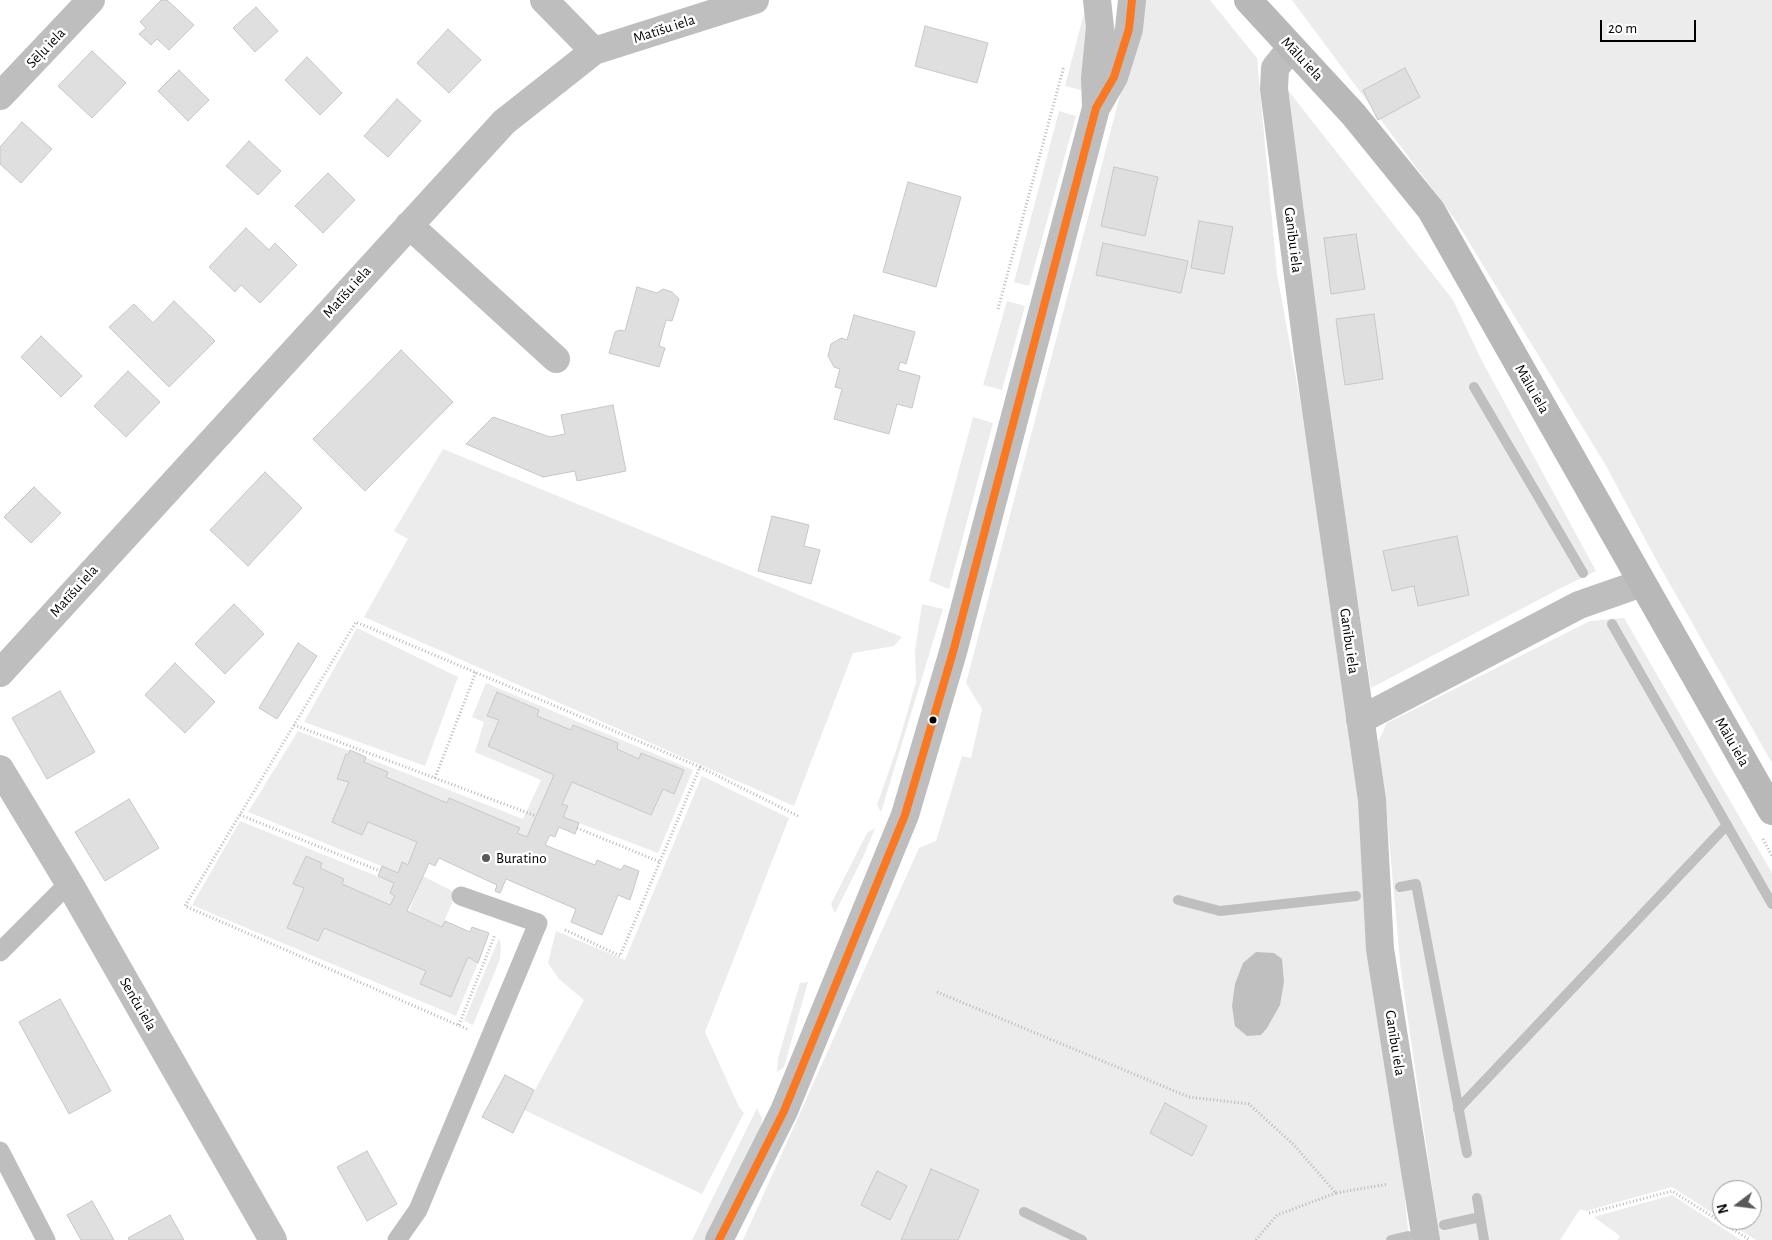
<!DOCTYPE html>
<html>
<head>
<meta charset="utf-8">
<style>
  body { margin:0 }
  #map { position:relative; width:1772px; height:1240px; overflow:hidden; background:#fff; font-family:"Alegreya Sans",sans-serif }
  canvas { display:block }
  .north { position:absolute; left:1712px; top:1180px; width:50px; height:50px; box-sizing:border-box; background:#fff; border:1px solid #999; border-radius:50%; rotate:255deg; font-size:14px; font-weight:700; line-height:20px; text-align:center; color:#000 }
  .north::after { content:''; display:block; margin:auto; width:18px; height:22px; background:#595959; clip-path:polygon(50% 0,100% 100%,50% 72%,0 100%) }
  .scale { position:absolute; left:1600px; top:20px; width:96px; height:22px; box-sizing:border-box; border:2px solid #000; border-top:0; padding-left:6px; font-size:15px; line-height:18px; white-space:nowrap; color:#000; -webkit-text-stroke:4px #fff; paint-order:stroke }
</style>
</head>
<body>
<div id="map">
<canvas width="1772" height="1240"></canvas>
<div class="north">N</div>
<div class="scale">20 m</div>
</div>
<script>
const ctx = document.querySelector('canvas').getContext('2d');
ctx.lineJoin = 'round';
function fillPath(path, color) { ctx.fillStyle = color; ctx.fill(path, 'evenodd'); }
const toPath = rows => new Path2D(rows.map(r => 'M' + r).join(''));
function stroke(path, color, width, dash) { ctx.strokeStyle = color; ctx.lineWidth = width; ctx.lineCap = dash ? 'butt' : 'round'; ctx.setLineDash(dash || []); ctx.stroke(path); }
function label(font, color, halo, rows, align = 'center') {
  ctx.font = font + ' "Alegreya Sans",sans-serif'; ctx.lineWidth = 5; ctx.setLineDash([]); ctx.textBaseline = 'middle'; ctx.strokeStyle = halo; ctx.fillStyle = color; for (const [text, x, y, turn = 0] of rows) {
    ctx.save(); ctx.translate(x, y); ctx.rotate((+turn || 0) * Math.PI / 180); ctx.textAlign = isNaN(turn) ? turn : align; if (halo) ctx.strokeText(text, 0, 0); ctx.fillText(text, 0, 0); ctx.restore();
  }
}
fillPath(toPath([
  [1145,0,1210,0,1257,58,1277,274,1299,394,1333,601,1380,949,1409,1240,743,1240,919,848,936,841,962,756,971,758,982,709,966,683],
  [1292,0,1772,0,1772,763,1659,565,1605,464,1456,221],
  [1087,2,1088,45,1081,90,1065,86],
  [1287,89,1453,300,1481,359,1596,571,1559,589,1371,688,1294,189],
  [1059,111,1076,116,1029,286,1014,282],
  [1007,301,1025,306,1002,390,983,385],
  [973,417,993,423,949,589,929,581],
  [443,449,902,637,894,646,853,653,794,806,364,617,408,539,394,531],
  [922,604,943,609,881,812,877,805,897,748,916,682,915,651],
  [1624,618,1772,873,1772,1240,1756,1240,1724,1220,1752,1220,1752,1190,1722,1190,1722,1219,1672,1187,1586,1211,1580,1209,1560,1240,1440,1240,1401,972,1385,795,1378,742,1387,723,1590,621],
  [357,628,458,677,425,766,304,722],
  [486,683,693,770,658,853,563,817,568,806,562,804,572,782,651,815,663,789,674,794,684,770,642,753,639,759,617,749,618,743,573,725,571,730,537,716,538,710,497,692,487,716,499,720,488,746,554,775,527,837,517,833,520,828,449,798,447,803,386,777,388,772,347,754,337,778,349,782,332,822,362,835,368,822,417,842,408,865,402,863,398,873,248,812,298,731,523,819,541,780,475,752,484,722,472,717],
  [702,776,789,818,705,1032,739,1107,744,1113,702,1194,524,1110,584,1000,559,979,548,963,556,931,625,960],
  [240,821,394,883,390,893,395,896,390,905,342,884,344,879,320,868,321,863,306,856,293,884,304,888,288,929,318,941,324,928,426,971,421,984,468,957,478,963,456,1016,192,905],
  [875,828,865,853,835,913,831,904,867,833],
  [423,876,456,893,442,927,409,911],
  [499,938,501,946,500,959,473,1025,464,1021],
  [808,982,784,1067,777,1072,778,1058,800,983],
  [757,1108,762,1119,760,1131,707,1240,692,1240],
  [1672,1195,1741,1240,1618,1240,1620,1236,1594,1217]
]), '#ececec');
fillPath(toPath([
  [1256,952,1274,953,1282,959,1284,982,1280,1005,1267,1028,1261,1035,1247,1036,1235,1026,1232,1006,1235,984,1243,963]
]), '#bfbfbf');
stroke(toPath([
  [1474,387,1583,573],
  [1612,624,1772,904],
  [1400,887,1416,884,1467,1153],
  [1178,900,1220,911,1356,896],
  [1458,1109,1727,825],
  [1477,1198,1484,1240],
  [1024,1212,1082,1240],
  [1444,1225,1480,1217],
  [1391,1240,1408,1236]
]), '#bfbfbf', 10);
const building = toPath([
  [161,0,167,0,194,25,169,50,157,39,151,45,139,34,146,28,140,22,161,0],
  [256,7,278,31,255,52,233,28,256,7],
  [925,26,988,43,977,83,915,66,925,26],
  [448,29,481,60,449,93,417,63,448,29],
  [92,51,126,83,92,118,58,86,92,51],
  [307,57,342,93,320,115,285,80,307,57],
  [1405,68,1420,97,1378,120,1363,90,1405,68],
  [179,70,209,100,188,121,158,91,179,70],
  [397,99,421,121,388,157,364,136,397,99],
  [22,122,52,149,21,183,0,164,0,147,22,122],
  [249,141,281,171,258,195,226,166,249,141],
  [1114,167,1158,177,1145,236,1101,226,1114,167],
  [328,173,355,200,323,233,295,206,328,173],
  [908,182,961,197,936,287,883,272,908,182],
  [1199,221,1233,227,1224,274,1191,268,1199,221],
  [246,228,269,250,275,243,297,265,260,303,241,285,235,292,209,267,246,228],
  [1356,234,1365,289,1331,294,1324,238,1356,234],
  [1103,243,1188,261,1181,293,1096,275,1103,243],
  [637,287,657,293,663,289,672,292,679,299,672,321,666,320,659,346,665,348,659,367,609,353,615,332,620,330,625,331,637,287],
  [174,301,215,341,169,387,109,327,134,304,153,323,174,301],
  [1374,314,1383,379,1345,385,1336,319,1374,314],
  [854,315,915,332,906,364,900,362,898,370,920,376,912,408,897,404,889,434,834,419,842,389,835,387,840,369,834,367,828,356,831,344,841,338,847,340,854,315],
  [41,336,82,376,61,397,21,357,41,336],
  [401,350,453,402,365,491,313,439,401,350],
  [128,371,160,402,126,437,94,406,128,371],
  [613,405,626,471,577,481,575,471,543,477,466,444,493,417,550,437,565,434,561,415,613,405],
  [265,472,302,508,248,566,210,530,265,472],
  [34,487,61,513,31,543,4,517,34,487],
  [772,516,809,525,804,546,820,550,811,584,758,571,772,516],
  [1457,536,1469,595,1418,606,1414,586,1392,591,1383,551,1457,536],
  [234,604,264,634,225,674,195,644,234,604],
  [298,643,317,656,277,719,259,708,298,643],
  [175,663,215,702,185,733,145,695,175,663],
  [60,691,95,752,47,779,12,718,60,691],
  [497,692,539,710,537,716,571,730,573,725,618,743,617,749,639,759,641,753,684,770,674,794,663,789,651,815,572,782,562,804,568,806,563,817,579,823,575,834,559,827,555,837,550,835,545,845,595,865,597,860,621,870,624,865,639,871,630,900,618,895,602,935,571,922,576,909,506,879,500,893,495,891,497,885,439,858,435,866,429,863,407,911,442,927,445,921,470,932,472,927,489,933,478,963,468,957,451,997,420,984,426,971,324,928,318,941,287,928,304,888,293,884,306,856,322,863,320,868,344,879,342,884,390,905,395,896,390,893,394,883,378,876,382,866,398,873,402,862,408,865,417,842,368,822,362,835,332,822,349,782,337,779,346,754,348,755,350,750,366,757,364,762,388,772,386,777,447,803,449,798,520,828,517,833,527,837,554,775,488,746,499,720,487,716,497,692],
  [129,799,159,848,105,881,75,832,129,799],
  [60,999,111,1091,69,1114,19,1022,60,999],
  [505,1075,534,1090,513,1133,482,1117,505,1075],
  [1165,1103,1207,1126,1192,1156,1150,1133,1165,1103],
  [367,1151,397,1204,367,1221,337,1167,367,1151],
  [931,1169,979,1190,958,1240,901,1240,931,1169],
  [877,1171,907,1186,890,1220,861,1205,877,1171],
  [92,1201,114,1240,81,1240,67,1215,92,1201],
  [170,1215,184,1240,129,1240,128,1238,170,1215]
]);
fillPath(building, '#dfdfdf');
stroke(building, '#c7c7c7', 1);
stroke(toPath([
  [998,309,1064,66],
  [294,725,536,816],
  [700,767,798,816],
  [435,778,476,672],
  [240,815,380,871],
  [577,828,660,862],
  [1763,839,1772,856],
  [937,992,1189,1097,1249,1104,1294,1145,1336,1193,1388,1184],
  [459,1025,495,935],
  [467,1029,185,906,356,622,700,767,620,956,563,929],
  [1589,1213,1672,1191,1750,1240],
  [1256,1240,1277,1215,1336,1193]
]), '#b9b9b9', 3, [1, 2.5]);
stroke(toPath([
  [0,952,69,883],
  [0,1151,46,1240],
  [397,1240,418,1210,538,923,461,896]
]), '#bebebe', 19);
stroke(toPath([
  [544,0,594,51],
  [1291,48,1275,68,1274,89,1308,354,1372,800,1380,949,1426,1240],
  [0,96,91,0],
  [409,225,556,359],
  [0,673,504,122,594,51,755,0],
  [1360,720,1579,605,1642,583],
  [0,769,69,883,273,1240]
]), '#bebebe', 28);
stroke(toPath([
  [1096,108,1114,77,1129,29,1132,0],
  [719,1240,784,1111,905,815,953,652,1096,108,1095,78,1100,27,1097,0]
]), '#bebebe', 28);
stroke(toPath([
  [1248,0,1354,115,1431,210,1772,811]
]), '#b8b8b8', 28);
stroke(toPath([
  [719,1240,784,1111,905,815,953,652,1096,108,1114,77,1129,29,1132,0]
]), '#fb7822', 8);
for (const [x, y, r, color] of [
  [933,720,4.5,"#000"],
  [486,858,5,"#595959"]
]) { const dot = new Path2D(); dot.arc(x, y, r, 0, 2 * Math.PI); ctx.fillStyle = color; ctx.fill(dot); stroke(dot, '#fff', 2); }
label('15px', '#000', '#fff', [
  ["Matīšu iela",664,29,-18],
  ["Sēļu iela",46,48,-46],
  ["Mālu iela",1302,59,47],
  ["Ganību iela",1293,240,83],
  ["Matīšu iela",347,292,-48],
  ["Mālu iela",1532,389,60],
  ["Matīšu iela",74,591,-48],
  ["Ganību iela",1349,641,82],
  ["Mālu iela",1732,742,60],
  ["Senču iela",138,1004,60],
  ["Ganību iela",1395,1043,81]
]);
label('15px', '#000', '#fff', [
  ["Buratino",496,858]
], 'left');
</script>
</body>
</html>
